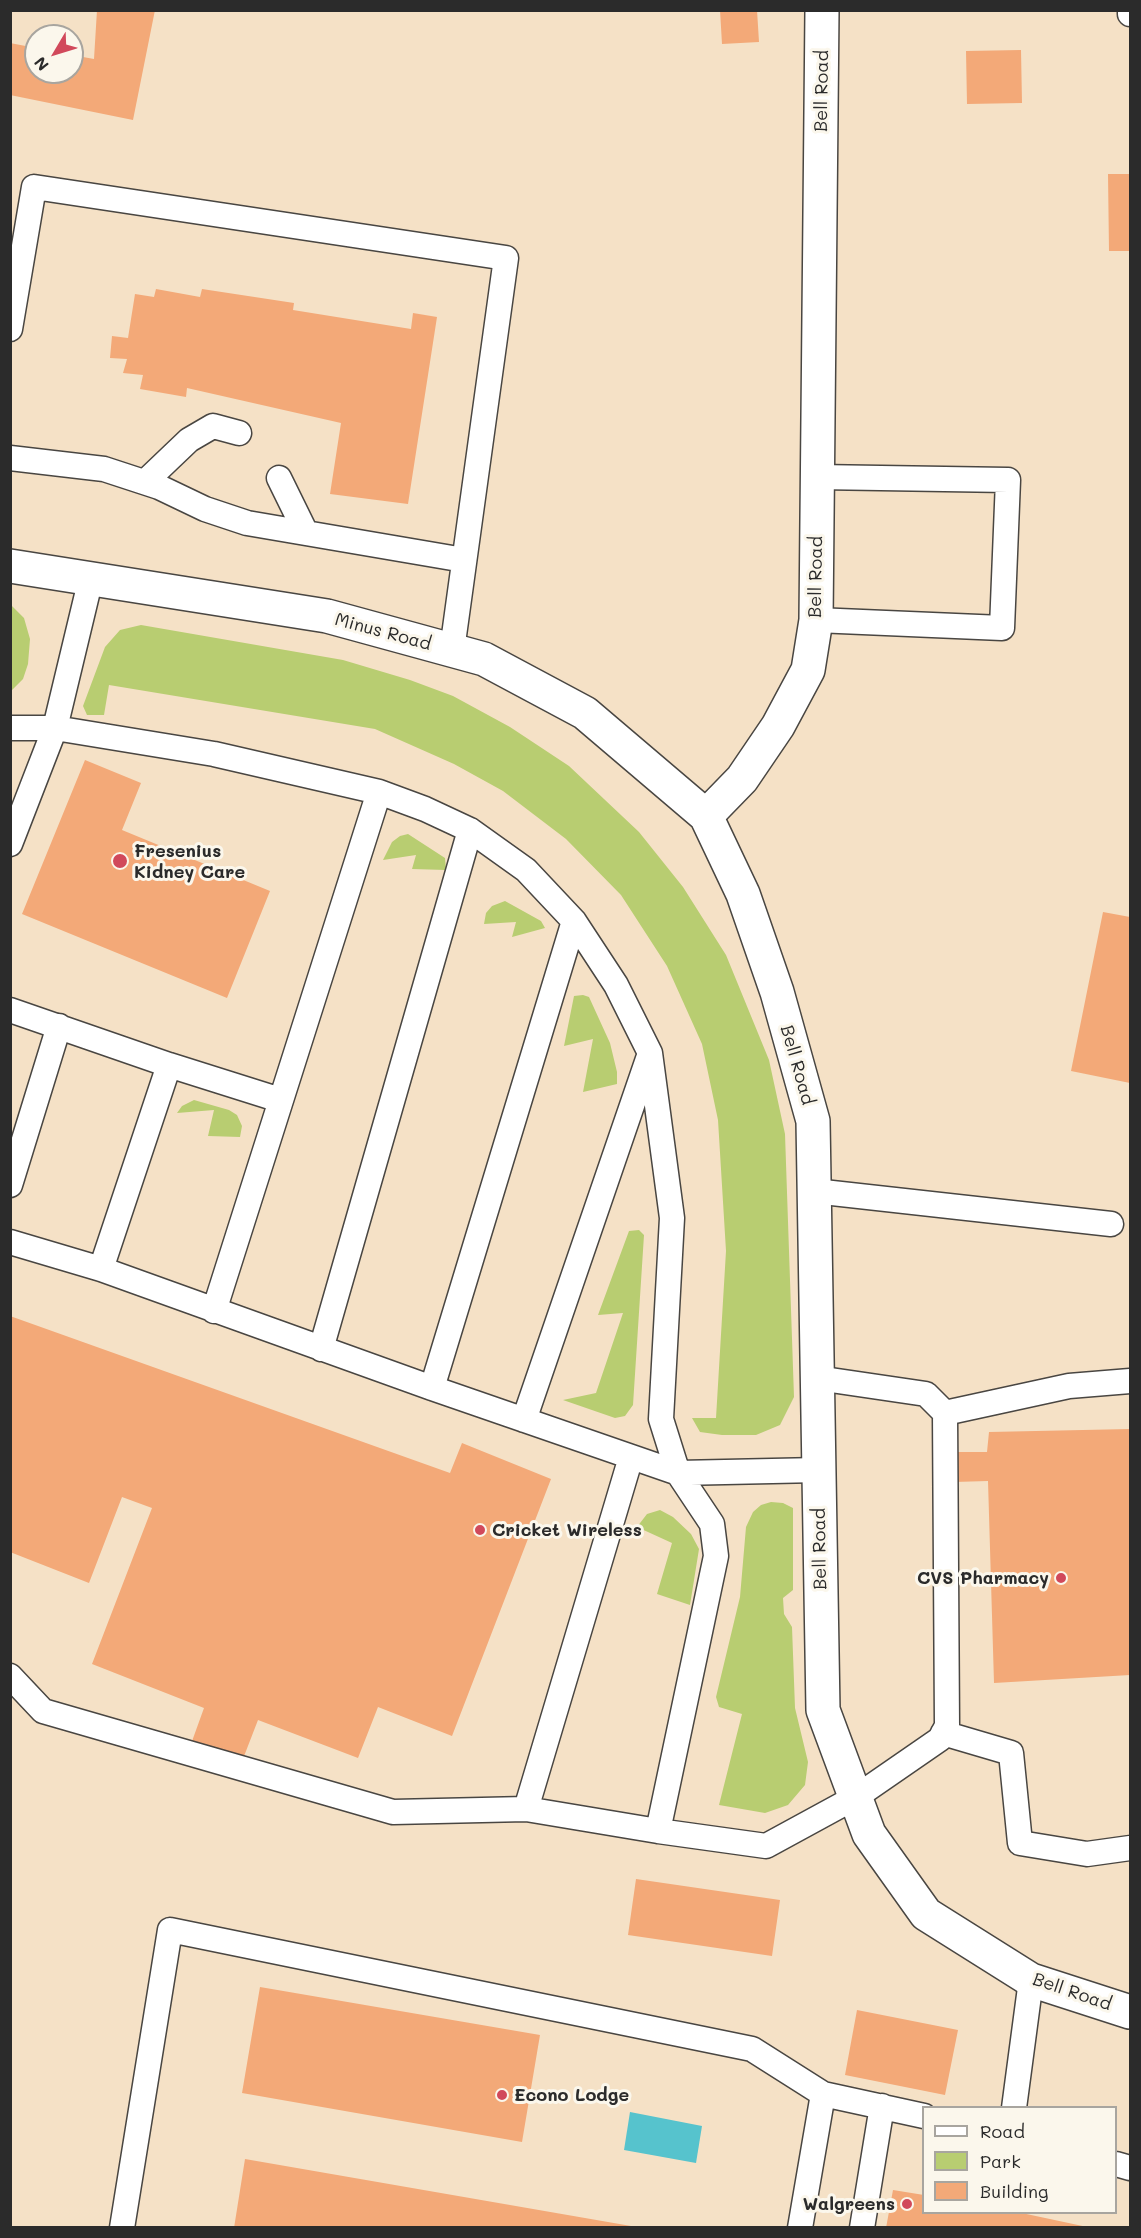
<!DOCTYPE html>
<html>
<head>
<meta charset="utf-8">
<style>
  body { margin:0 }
  #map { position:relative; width:1141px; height:2238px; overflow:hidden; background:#f5e1c6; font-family:Mali,sans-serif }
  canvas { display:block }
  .frame { position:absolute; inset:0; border:12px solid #2b2b2b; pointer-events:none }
  .legend { position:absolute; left:922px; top:2106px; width:195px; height:108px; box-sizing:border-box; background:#fbf7ec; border:2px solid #a8a59f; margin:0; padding:8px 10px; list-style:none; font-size:18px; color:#2b2b2b }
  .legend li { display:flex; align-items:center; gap:12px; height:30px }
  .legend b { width:30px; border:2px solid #a8a59f }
  .north { position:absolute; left:24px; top:24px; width:60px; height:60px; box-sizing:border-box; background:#fbf7ec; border:2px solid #a8a59f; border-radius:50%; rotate:232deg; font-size:16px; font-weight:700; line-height:24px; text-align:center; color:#2b2b2b }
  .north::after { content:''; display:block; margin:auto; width:21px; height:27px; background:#d1495b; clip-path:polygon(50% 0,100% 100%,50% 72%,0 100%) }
</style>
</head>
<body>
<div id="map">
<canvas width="1141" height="2238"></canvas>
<div class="frame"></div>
<ul class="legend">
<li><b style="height:8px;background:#fff"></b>Road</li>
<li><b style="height:16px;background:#b8cd71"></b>Park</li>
<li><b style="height:16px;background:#f3a978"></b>Building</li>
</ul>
<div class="north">N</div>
</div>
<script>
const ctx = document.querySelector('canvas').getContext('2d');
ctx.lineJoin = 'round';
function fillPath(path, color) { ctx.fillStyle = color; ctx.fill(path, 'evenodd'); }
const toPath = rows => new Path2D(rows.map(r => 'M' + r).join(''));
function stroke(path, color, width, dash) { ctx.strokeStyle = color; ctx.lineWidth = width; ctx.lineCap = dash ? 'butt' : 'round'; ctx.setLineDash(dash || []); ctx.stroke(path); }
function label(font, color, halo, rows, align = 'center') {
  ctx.font = font + ' Mali,sans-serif'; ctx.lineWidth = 6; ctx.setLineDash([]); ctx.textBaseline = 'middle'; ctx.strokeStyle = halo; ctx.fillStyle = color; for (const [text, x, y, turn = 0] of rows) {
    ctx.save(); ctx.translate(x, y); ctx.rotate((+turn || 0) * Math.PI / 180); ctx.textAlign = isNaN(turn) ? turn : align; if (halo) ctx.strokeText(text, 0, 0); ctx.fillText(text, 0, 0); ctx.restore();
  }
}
fillPath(toPath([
  [11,605,24,618,30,639,28,664,23,679,11,691],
  [141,625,343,660,410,680,453,696,510,727,569,766,639,832,683,887,726,955,769,1060,785,1134,794,1397,780,1425,756,1435,722,1435,700,1432,692,1418,716,1418,726,1251,718,1120,702,1044,667,966,621,895,566,839,503,791,454,764,375,729,109,685,104,715,87,715,83,706,105,647,120,630],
  [408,834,445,858,446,870,412,869,416,855,383,860,392,842,400,836],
  [505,901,541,921,545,928,512,937,516,922,484,924,486,913,492,906],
  [583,995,589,997,610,1043,617,1072,617,1084,583,1092,593,1039,564,1046,574,996],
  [194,1100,229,1110,237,1115,242,1126,240,1137,208,1136,214,1110,177,1113,182,1106],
  [639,1230,644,1235,633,1405,625,1416,615,1418,563,1400,596,1393,623,1313,598,1315,629,1231],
  [771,1502,783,1503,793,1508,793,1590,783,1598,784,1614,792,1627,795,1708,808,1762,805,1785,788,1805,765,1813,719,1805,742,1714,719,1707,716,1697,740,1597,746,1527,753,1512,761,1505],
  [660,1510,673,1517,691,1534,699,1549,690,1605,657,1594,672,1543,637,1527,647,1514]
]), '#b8cd71');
fillPath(toPath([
  [630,2112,702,2126,696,2163,624,2150]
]), '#56c3cd');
fillPath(toPath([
  [97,10,155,10,133,120,10,95,10,43,36,48,36,72,72,72,72,55,94,59],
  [720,10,757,10,759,42,722,44],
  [1021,50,1022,103,967,104,966,51],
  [1108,174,1130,174,1130,251,1109,251],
  [156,289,200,297,202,289,294,303,293,310,411,329,413,313,437,317,408,504,330,494,341,423,187,388,186,397,140,389,143,375,123,373,127,359,110,358,112,336,128,338,135,294,154,297],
  [85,760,141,783,122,830,270,891,227,998,22,914],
  [1103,912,1130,917,1130,1083,1071,1071],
  [10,1316,450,1473,462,1443,551,1479,452,1736,378,1707,358,1758,258,1720,241,1764,191,1744,204,1708,92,1664,152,1508,122,1497,89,1583,10,1552],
  [1130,1429,1130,1675,994,1683,988,1481,954,1482,955,1452,987,1452,989,1432],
  [636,1879,780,1900,772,1956,628,1935],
  [260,1987,540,2035,522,2142,242,2093],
  [857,2010,958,2030,945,2095,845,2075],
  [245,2159,631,2226,631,2228,234,2228],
  [893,2190,924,2195,924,2212,1017,2212,1092,2228,886,2228]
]), '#f3a978');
const service = toPath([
  [1130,10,1130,14],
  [10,329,34,187,506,258,452,650],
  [10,458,104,469,159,487,205,509,247,523,464,560],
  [279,478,306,533],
  [145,482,189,440,213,426,239,433],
  [816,620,1002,628,1008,480,817,477],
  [10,728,55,728,214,754,379,792,425,809,470,830,526,870,574,921,616,985,650,1053,672,1218,661,1419,678,1473,819,1470],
  [10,844,55,728,91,578],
  [10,1010,169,1065,280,1100],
  [10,1185,59,1026],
  [814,1191,1111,1224],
  [10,1242,101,1269,432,1388,678,1473,712,1524,716,1556,658,1831],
  [101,1269,169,1065],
  [214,1311,379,792],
  [321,1349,470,830],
  [432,1388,574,921],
  [945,1413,1069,1386,1130,1381],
  [524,1420,648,1059],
  [10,1676,43,1711,393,1812,526,1809,658,1831,766,1846,856,1797,940,1739,947,1726,945,1413,926,1394,817,1378],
  [943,1733,1011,1753,1020,1843,1087,1854,1130,1848],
  [526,1809,631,1457],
  [1014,2108,1031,1980],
  [1116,2164,1130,2168],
  [122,2228,170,1930,752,2049,823,2094,924,2116],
  [800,2228,823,2094],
  [862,2228,882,2106]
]);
const minor = toPath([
  [706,816,742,779,778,726,808,670,816,620,822,10]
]);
const tertiary = toPath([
  [10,566,327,616,484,659,585,713,706,816,743,894,777,992,813,1121,823,1710,869,1834,926,1914,1031,1980,1130,2012]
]);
stroke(service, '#494642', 27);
stroke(minor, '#494642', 36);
stroke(tertiary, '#494642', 36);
stroke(service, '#fff', 24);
stroke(minor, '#fff', 33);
stroke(tertiary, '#fff', 33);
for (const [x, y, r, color] of [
  [120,861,8,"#d1495b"],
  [480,1530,6,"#d1495b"],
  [1061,1578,6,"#d1495b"],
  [502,2095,6,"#d1495b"],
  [907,2204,6,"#d1495b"]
]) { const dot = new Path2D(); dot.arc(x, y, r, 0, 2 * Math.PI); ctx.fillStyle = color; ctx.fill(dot); stroke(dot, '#fbf7ec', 2); }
label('18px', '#2b2b2b', '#fbf7ec', [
  ["Bell Road",822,91,-89],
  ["Bell Road",816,577,-89],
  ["Minus Road",383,632,15],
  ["Bell Road",797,1065,74],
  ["Bell Road",820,1549,-91],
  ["Bell Road",1072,1992,19]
]);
label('bold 18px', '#2b2b2b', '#fbf7ec', [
  ["Fresenius",134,851],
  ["Kidney Care",134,872],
  ["Cricket Wireless",492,1530],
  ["CVS Pharmacy",1049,1578,"right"],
  ["Econo Lodge",514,2095],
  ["Walgreens",895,2204,"right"]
], 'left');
</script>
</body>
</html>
